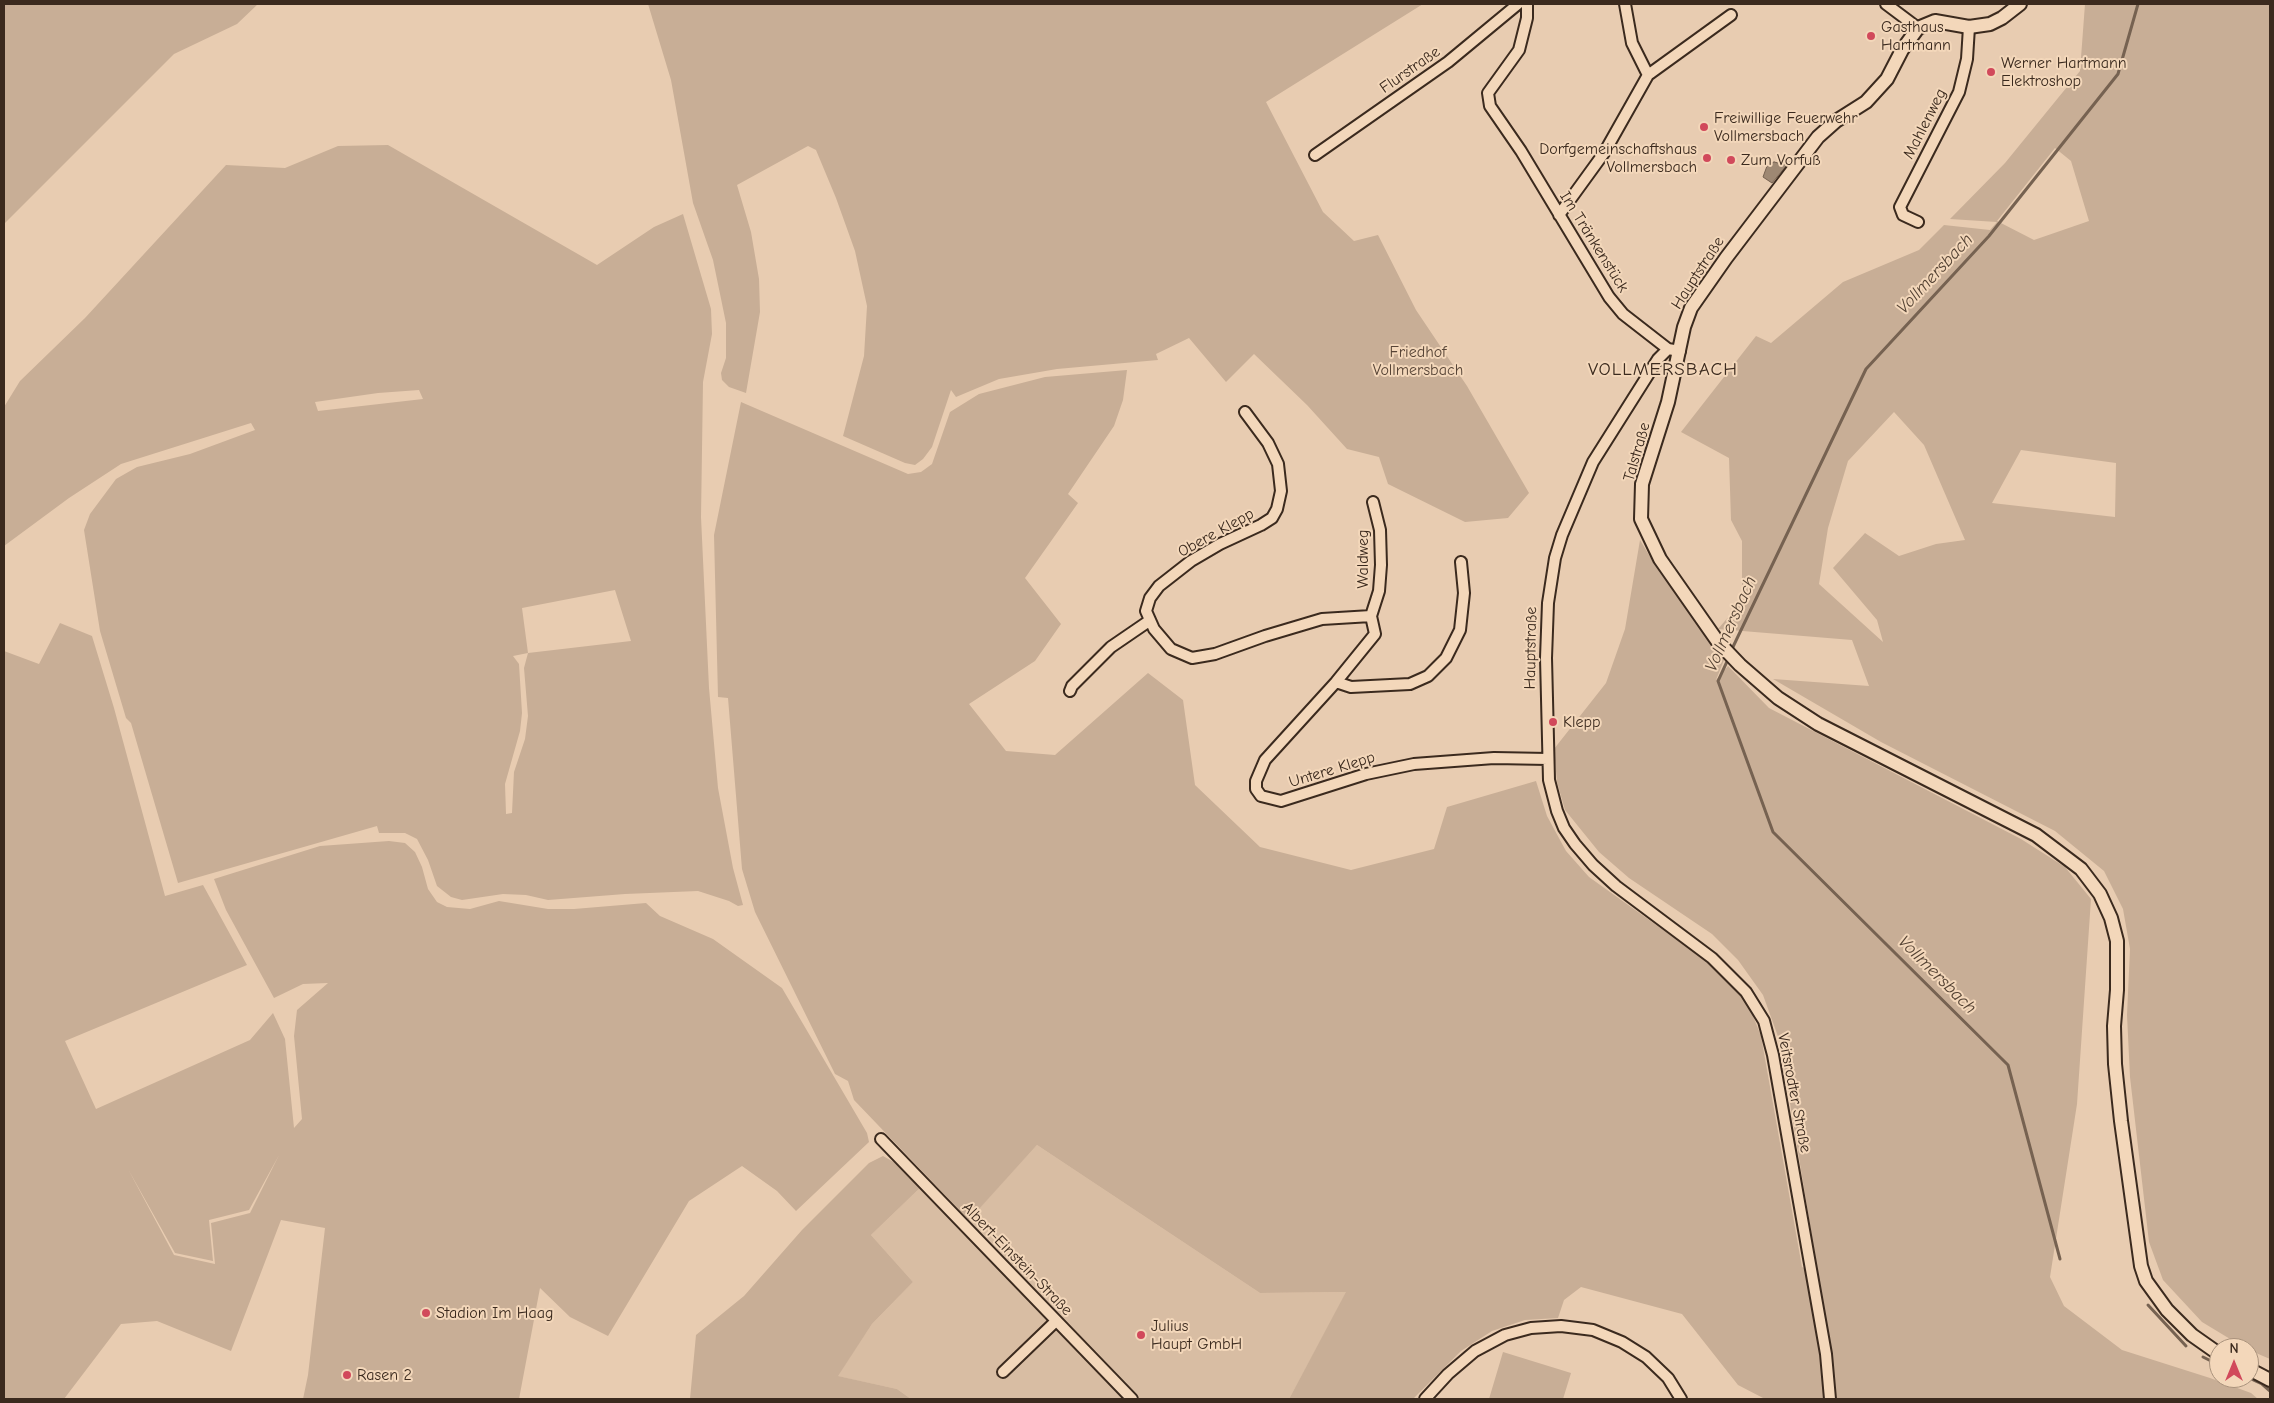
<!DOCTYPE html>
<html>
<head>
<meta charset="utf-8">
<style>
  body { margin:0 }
  #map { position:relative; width:2274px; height:1403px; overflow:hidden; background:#e8ccb1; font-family:"Comic Neue",sans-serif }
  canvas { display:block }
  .frame { position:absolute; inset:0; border:5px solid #3b2a1e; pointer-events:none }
  .north { position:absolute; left:2209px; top:1338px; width:50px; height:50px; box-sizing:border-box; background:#f3d7ba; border:1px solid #a9927c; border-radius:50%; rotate:0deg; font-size:14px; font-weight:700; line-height:20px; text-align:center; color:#3b2a1e }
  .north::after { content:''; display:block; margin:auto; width:18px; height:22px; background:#d1495b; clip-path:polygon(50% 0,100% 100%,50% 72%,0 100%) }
</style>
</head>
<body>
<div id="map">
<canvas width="2274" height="1403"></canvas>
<div class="frame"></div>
<div class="north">N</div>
</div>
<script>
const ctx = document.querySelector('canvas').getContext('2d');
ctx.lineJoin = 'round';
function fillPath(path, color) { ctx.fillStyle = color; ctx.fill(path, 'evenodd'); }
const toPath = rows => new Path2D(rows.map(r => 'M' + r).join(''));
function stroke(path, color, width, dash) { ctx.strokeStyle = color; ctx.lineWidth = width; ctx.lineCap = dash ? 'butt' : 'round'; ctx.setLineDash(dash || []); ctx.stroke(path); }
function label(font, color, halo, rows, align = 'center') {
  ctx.font = font + ' "Comic Neue",sans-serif'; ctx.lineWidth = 4; ctx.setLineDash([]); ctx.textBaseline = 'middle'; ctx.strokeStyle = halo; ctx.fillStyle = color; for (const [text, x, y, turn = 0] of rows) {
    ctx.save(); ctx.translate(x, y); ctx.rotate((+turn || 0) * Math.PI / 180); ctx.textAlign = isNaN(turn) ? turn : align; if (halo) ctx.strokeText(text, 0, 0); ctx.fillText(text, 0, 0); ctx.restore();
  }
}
fillPath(toPath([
  [1037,1145,1260,1293,1347,1292,1289,1399,911,1399,897,1389,837,1376,872,1324,913,1282,871,1235,922,1186,969,1219]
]), '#d8bda3');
fillPath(toPath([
  [4,4,258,4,237,24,174,54,4,224],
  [648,4,1423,4,1266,102,1323,212,1354,241,1378,235,1416,310,1467,386,1529,493,1508,518,1465,522,1388,484,1379,457,1347,449,1307,405,1254,354,1226,382,1189,338,1156,354,1158,360,1057,369,999,379,956,397,951,390,932,447,923,459,915,465,905,463,843,436,864,356,867,306,855,251,836,198,816,150,808,146,737,185,751,232,759,279,760,312,746,393,729,387,722,380,721,373,726,358,726,323,713,260,693,203,671,80],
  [2085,4,2270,4,2270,1359,2249,1350,2249,1348,2245,1348,2202,1322,2163,1280,2149,1242,2130,1077,2127,1015,2130,949,2123,909,2104,871,2055,831,1881,742,1773,679,1869,686,1852,640,1718,629,1742,601,1742,541,1731,520,1729,458,1681,432,1756,336,1771,343,1843,282,1919,250,1944,225,1990,230,1997,222,1950,219,2005,163,2080,71],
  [2055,148,2071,161,2089,221,2034,240,1997,221],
  [1894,412,1924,445,1965,540,1936,544,1899,556,1865,533,1833,568,1877,620,1883,642,1819,584,1828,528,1848,461],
  [2021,450,2116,463,2115,517,1992,503],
  [388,145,597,265,654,227,683,214,711,309,712,334,703,382,701,517,709,688,718,788,733,868,743,905,738,906,729,901,698,891,625,894,548,900,526,895,503,894,462,900,451,897,437,886,428,860,417,839,405,833,379,833,377,826,178,883,131,723,126,718,100,631,84,530,90,514,116,479,137,467,190,454,255,430,251,423,121,464,69,498,4,546,4,407,20,381,85,318,226,165,285,168,338,146],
  [419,390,423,399,318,411,315,402,378,393],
  [615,590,631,641,528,653,522,608],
  [528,653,524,668,528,716,525,739,514,772,512,813,506,814,505,784,520,731,522,713,519,664,513,656],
  [1127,370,1123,400,1114,426,1068,494,1078,503,1025,578,1061,624,1035,661,969,704,1006,751,1055,755,1148,673,1183,700,1195,785,1260,847,1351,870,1434,849,1447,807,1536,781,1547,816,1566,851,1589,877,1708,962,1741,996,1751,1011,1761,1036,1802,1267,1818,1274,1780,1042,1763,995,1738,960,1712,934,1629,878,1599,852,1565,810,1557,782,1554,749,1606,683,1625,629,1640,540,1658,570,1724,660,1716,680,1728,666,1769,708,2021,839,2065,867,2091,899,2077,1104,2050,1277,2064,1306,2122,1350,2210,1378,2251,1393,2258,1399,1765,1399,1738,1385,1682,1314,1581,1287,1564,1300,1558,1318,1525,1320,1492,1331,1461,1351,1413,1399,1289,1399,1346,1292,1260,1293,1037,1145,969,1220,854,1100,848,1081,835,1074,755,912,742,869,728,698,718,697,714,535,741,402,908,474,921,472,932,464,950,412,979,394,1045,377],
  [60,623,92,636,114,708,165,896,203,885,247,965,65,1041,96,1109,250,1040,273,1013,285,1039,294,1128,302,1119,294,1036,297,1010,328,983,303,984,274,998,226,910,214,879,320,846,389,841,405,843,415,852,422,867,428,889,437,902,447,907,470,909,499,901,548,909,574,909,646,903,660,916,713,939,782,988,867,1133,869,1142,796,1211,777,1191,742,1166,689,1201,608,1336,570,1317,540,1288,519,1399,303,1399,308,1375,325,1228,281,1220,231,1351,157,1321,121,1324,64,1399,4,1399,4,651,39,664],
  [279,1155,250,1213,211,1223,215,1264,174,1255,128,1169,175,1253,213,1261,209,1220,249,1210],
  [883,1156,899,1165,922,1186,871,1235,913,1282,872,1324,838,1376,897,1389,911,1399,690,1399,696,1335,744,1296,802,1230,869,1163],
  [1503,1352,1571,1373,1563,1399,1489,1399]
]), '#c8ae96');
const water = toPath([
  [1774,162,1787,165,1772,183,1763,177,1767,166,1774,162]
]);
fillPath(water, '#9e8873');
stroke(water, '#766251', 1);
stroke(toPath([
  [1731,651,1866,369,1989,236,2118,74,2138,4],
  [1729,657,1718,681,1773,832,2008,1065,2060,1259],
  [2148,1305,2186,1346],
  [2203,1357,2219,1365],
  [2249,1378,2262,1384,2270,1391]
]), '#766251', 3);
const minor = toPath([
  [1527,4,1527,18,1519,50,1488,93,1490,106,1521,151,1609,297,1623,314,1668,349],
  [1625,4,1632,43,1648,75],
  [1886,4,1918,28],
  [1315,155,1448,62,1518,4],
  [1559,215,1604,153,1648,75,1731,15],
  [1918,222,1903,215,1900,207,1959,92,1967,59,1969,27],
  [1680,351,1668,349,1658,359,1593,462,1562,535,1555,558,1548,603,1546,658,1549,780,1557,811,1564,828,1575,844,1593,865,1616,886,1712,958,1746,992,1764,1021,1773,1055,1826,1354,1830,1399],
  [1245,412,1268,443,1278,464,1281,491,1277,509,1272,518,1261,525,1220,544,1191,561,1159,586,1150,598,1146,611,1154,629,1171,649,1192,658,1215,654,1265,636,1322,619,1371,616],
  [1373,502,1380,530,1381,565,1379,591,1371,616,1375,634,1336,682,1265,760,1256,781,1256,789,1261,796,1281,801,1366,774,1414,764,1494,758,1548,759],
  [1336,682,1351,687,1410,684,1428,676,1446,658,1460,630,1464,593,1461,562],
  [1070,691,1072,686,1111,647,1149,621],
  [881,1139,1132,1399],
  [1003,1372,1056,1321],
  [1425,1399,1448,1374,1475,1351,1505,1335,1531,1328,1561,1326,1593,1330,1622,1342,1646,1357,1668,1378,1681,1399]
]);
const major = toPath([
  [2020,4,2002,18,1990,24,1969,27,1935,21,1918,28,1902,50,1887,79,1866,102,1836,121,1818,137,1726,258,1691,308,1684,327,1668,402,1642,484,1641,519,1660,559,1718,642,1740,665,1778,698,1818,724,2036,835,2081,869,2100,894,2111,918,2117,941,2117,990,2114,1026,2115,1064,2121,1121,2141,1266,2146,1281,2167,1310,2192,1335,2219,1354],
  [2249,1369,2270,1380]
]);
stroke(minor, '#3b2a1e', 14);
stroke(major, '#3b2a1e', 16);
stroke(minor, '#f3d7ba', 10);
stroke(major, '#f3d7ba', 12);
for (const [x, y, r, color] of [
  [1871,36,5,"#d1495b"],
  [1991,72,5,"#d1495b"],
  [1704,127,5,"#d1495b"],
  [1707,158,5,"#d1495b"],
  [1731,160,5,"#d1495b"],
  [1553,722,5,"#d1495b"],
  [426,1313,5,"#d1495b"],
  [1141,1335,5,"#d1495b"],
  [347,1375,5,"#d1495b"]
]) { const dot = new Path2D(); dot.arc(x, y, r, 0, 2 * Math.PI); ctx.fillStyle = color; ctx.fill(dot); stroke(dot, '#f3d7ba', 2); }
label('16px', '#3b2a1e', '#f3d7ba', [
  ["Gasthaus",1881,27],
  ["Hartmann",1881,45],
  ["Werner Hartmann",2001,63],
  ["Elektroshop",2001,81],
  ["Freiwillige Feuerwehr",1714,118],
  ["Vollmersbach",1714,136],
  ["Dorfgemeinschaftshaus",1697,149,"right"],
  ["Vollmersbach",1697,167,"right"],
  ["Zum Vorfuß",1741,160],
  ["Klepp",1563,722],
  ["Stadion Im Haag",436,1313],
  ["Julius",1151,1326],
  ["Haupt GmbH",1151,1344],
  ["Rasen 2",357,1375]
], 'left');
label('16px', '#3b2a1e', '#f3d7ba', [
  ["Flurstraße",1410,70,-35],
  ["Mahlenweg",1925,124,-63],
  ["Im Tränkenstück",1594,242,58],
  ["Hauptstraße",1698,273,-57],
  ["Talstraße",1637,452,-74],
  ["Obere Klepp",1216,533,-29],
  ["Waldweg",1363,559,-90],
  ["Hauptstraße",1531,648,-89],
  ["Untere Klepp",1332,770,-17],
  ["Veitsrodter Straße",1794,1093,79],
  ["Albert-Einstein-Straße",1017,1259,46]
]);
label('16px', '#574436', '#f3d7ba', [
  ["Friedhof",1418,352],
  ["Vollmersbach",1418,370]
]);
label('italic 18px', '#544233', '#f3d7ba', [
  ["Vollmersbach",1935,274,-47],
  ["Vollmersbach",1731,624,-66],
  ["Vollmersbach",1937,975,45]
]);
ctx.letterSpacing = '1px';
label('19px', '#3b2a1e', '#f3d7ba', [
  ["VOLLMERSBACH",1663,370]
]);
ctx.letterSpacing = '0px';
</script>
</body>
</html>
